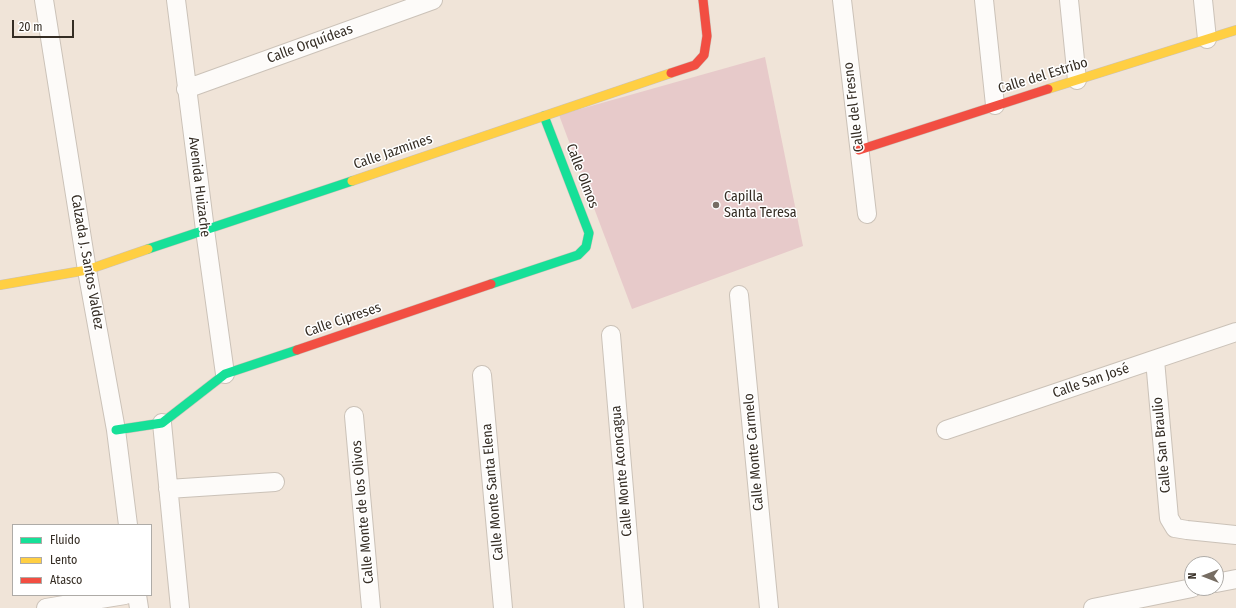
<!DOCTYPE html>
<html>
<head>
<meta charset="utf-8">
<style>
  body { margin:0 }
  #map { position:relative; width:1236px; height:608px; overflow:hidden; background:#f0e4d8; font-family:"Fira Sans Condensed",sans-serif }
  canvas { display:block }
  .legend { position:absolute; left:12px; top:524px; width:140px; height:72px; box-sizing:border-box; background:#fff; border:1px solid #aeaba7; margin:0; padding:5px 7px; list-style:none; font-size:12px; color:#352d24 }
  .legend li { display:flex; align-items:center; gap:8px; height:20px }
  .legend b { width:20px; border:1px solid #aeaba7 }
  .north { position:absolute; left:1184px; top:556px; width:40px; height:40px; box-sizing:border-box; background:#fff; border:1px solid #aeaba7; border-radius:50%; rotate:270deg; font-size:11px; font-weight:700; line-height:16px; text-align:center; color:#352d24 }
  .north::after { content:''; display:block; margin:auto; width:14px; height:18px; background:#766d63; clip-path:polygon(50% 0,100% 100%,50% 72%,0 100%) }
  .scale { position:absolute; left:12px; top:20px; width:62px; height:18px; box-sizing:border-box; border:2px solid #352d24; border-top:0; padding-left:5px; font-size:12px; line-height:14px; white-space:nowrap; color:#352d24; -webkit-text-stroke:3px #fff; paint-order:stroke }
</style>
</head>
<body>
<div id="map">
<canvas width="1236" height="608"></canvas>
<ul class="legend">
<li><b style="height:5px;background:#16e098"></b>Fluido</li>
<li><b style="height:5px;background:#ffcf43"></b>Lento</li>
<li><b style="height:5px;background:#f24e42"></b>Atasco</li>
</ul>
<div class="north">N</div>
<div class="scale">20 m</div>
</div>
<script>
const ctx = document.querySelector('canvas').getContext('2d');
ctx.lineJoin = 'round';
function fillPath(path, color) { ctx.fillStyle = color; ctx.fill(path, 'evenodd'); }
const toPath = rows => new Path2D(rows.map(r => 'M' + r).join(''));
function stroke(path, color, width, dash) { ctx.strokeStyle = color; ctx.lineWidth = width; ctx.lineCap = dash ? 'butt' : 'round'; ctx.setLineDash(dash || []); ctx.stroke(path); }
function label(font, color, halo, rows, align = 'center') {
  ctx.font = font + ' "Fira Sans Condensed",sans-serif'; ctx.lineWidth = 3; ctx.setLineDash([]); ctx.textBaseline = 'middle'; ctx.strokeStyle = halo; ctx.fillStyle = color; for (const [text, x, y, turn = 0] of rows) {
    ctx.save(); ctx.translate(x, y); ctx.rotate((+turn || 0) * Math.PI / 180); ctx.textAlign = isNaN(turn) ? turn : align; if (halo) ctx.strokeText(text, 0, 0); ctx.fillText(text, 0, 0); ctx.restore();
  }
}
fillPath(toPath([
  [765,57,803,246,632,309,559,115]
]), '#e7caca');
const street = toPath([
  [44,0,87,270,116,430,128,525],
  [176,0,205,230,225,374],
  [842,0,867,214],
  [984,0,995,105],
  [1069,0,1077,80],
  [1203,0,1207,39],
  [186,89,433,0],
  [739,295,769,608],
  [611,335,634,608],
  [1155,360,1169,518,1175,528,1187,530,1236,535],
  [482,375,503,608],
  [354,416,371,608],
  [162,423,180,608],
  [946,430,1236,332],
  [168,489,275,482],
  [1216,583,1236,579],
  [137,595,139,608],
  [46,608,125,595],
  [1093,608,1192,588]
]);
const fast = toPath([
  [148,249,352,181],
  [491,284,578,255,586,247,589,233,544,116],
  [116,430,162,423,225,374,297,350]
]);
const slow = toPath([
  [1048,89,1236,30],
  [352,181,671,73],
  [0,285,87,270,148,249]
]);
const jam = toPath([
  [671,73,695,65,704,55,707,36,703,0],
  [859,150,1048,89],
  [297,350,491,284]
]);
stroke(street, '#cbc2b8', 20);
stroke(fast, '#cbc2b8', 10);
stroke(slow, '#cbc2b8', 10);
stroke(jam, '#cbc2b8', 10);
stroke(street, '#fdfbf9', 18);
stroke(fast, '#16e098', 9);
stroke(slow, '#ffcf43', 9);
stroke(jam, '#f24e42', 9);
for (const [x, y, r, color] of [
  [716,205,4,"#766d63"]
]) { const dot = new Path2D(); dot.arc(x, y, r, 0, 2 * Math.PI); ctx.fillStyle = color; ctx.fill(dot); stroke(dot, '#fff', 1.5); }
label('14px', '#352d24', '#fff', [
  ["Calle Orquídeas",310,44,-20],
  ["Calle del Estribo",1043,76,-17],
  ["Calle del Fresno",854,107,-97],
  ["Calle Jazmines",393,152,-19],
  ["Calle Olmos",582,176,69],
  ["Avenida Huizache",199,187,83],
  ["Calzada J. Santos Valdez",87,262,80],
  ["Calle Cipreses",343,320,-19],
  ["Calle San José",1091,381,-19],
  ["Calle San Braulio",1162,445,-95],
  ["Calle Monte Carmelo",754,452,-95],
  ["Calle Monte Aconcagua",622,471,-95],
  ["Calle Monte Santa Elena",493,492,-95],
  ["Calle Monte de los Olivos",363,512,-95]
]);
label('14px', '#352d24', '#fff', [
  ["Capilla",724,197],
  ["Santa Teresa",724,213]
], 'left');
</script>
</body>
</html>
